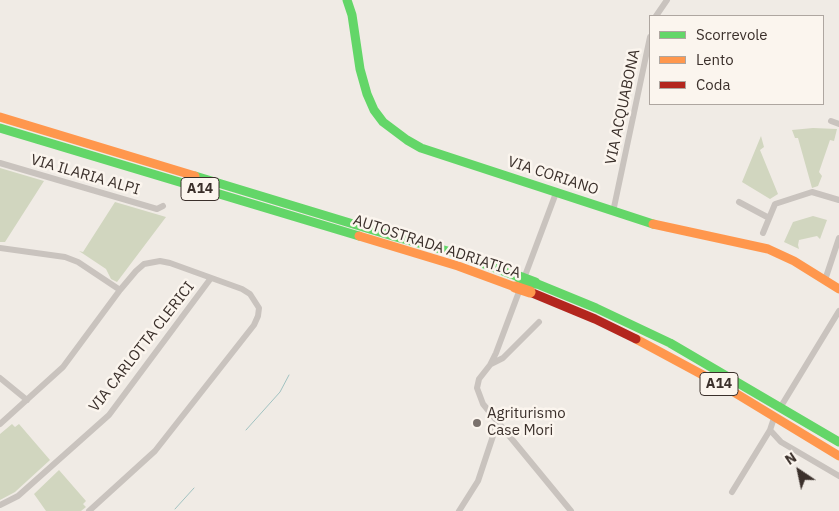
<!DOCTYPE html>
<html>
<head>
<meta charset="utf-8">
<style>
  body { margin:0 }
  #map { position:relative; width:839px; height:511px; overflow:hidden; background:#f0ebe5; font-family:"IBM Plex Sans",sans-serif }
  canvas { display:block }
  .legend { position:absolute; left:649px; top:15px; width:175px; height:90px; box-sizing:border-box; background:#fbf5ee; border:1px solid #aea6a0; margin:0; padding:6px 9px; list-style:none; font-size:15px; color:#3b302b }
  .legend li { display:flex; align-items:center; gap:10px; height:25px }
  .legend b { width:25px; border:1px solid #aea6a0 }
  .north { position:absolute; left:774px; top:446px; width:50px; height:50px; -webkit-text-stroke:4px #fbf5ee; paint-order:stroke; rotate:326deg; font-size:14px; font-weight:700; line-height:20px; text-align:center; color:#3b302b }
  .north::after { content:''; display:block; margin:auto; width:18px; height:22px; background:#3b302b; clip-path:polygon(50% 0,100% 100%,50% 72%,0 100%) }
</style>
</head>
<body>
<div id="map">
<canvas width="839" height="511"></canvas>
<ul class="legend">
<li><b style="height:6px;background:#63d668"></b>Scorrevole</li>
<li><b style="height:6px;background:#ff974d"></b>Lento</li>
<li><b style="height:6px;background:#b3261e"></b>Coda</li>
</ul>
<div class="north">N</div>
</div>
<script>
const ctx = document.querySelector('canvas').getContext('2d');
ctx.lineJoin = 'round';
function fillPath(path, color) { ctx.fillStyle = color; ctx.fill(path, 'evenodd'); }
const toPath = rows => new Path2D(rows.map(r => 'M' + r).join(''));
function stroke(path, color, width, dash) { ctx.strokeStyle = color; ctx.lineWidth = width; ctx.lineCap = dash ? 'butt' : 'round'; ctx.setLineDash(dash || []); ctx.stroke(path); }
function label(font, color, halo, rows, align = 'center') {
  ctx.font = font + ' "IBM Plex Sans",sans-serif'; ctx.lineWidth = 5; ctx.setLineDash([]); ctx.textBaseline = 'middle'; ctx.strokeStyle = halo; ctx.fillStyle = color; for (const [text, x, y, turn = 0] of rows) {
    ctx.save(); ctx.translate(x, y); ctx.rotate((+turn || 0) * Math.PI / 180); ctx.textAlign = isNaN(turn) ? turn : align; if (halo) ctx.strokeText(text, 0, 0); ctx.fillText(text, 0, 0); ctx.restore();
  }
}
fillPath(toPath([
  [813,128,837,129,834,141,830,140,819,172,822,176,818,186,812,188,798,138,795,138,792,130],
  [761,136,764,147,760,150,778,194,770,199,742,182],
  [0,168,44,181,5,242,0,242],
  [115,202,166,217,117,282,111,279,106,269,79,251,83,252],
  [813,216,827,220,820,239,817,236,799,240,798,245,799,249,784,242,793,222],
  [12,424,15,427,19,424,50,460,15,492,0,500,0,434],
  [59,470,86,501,83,504,86,507,81,511,46,511,34,494]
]), '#d1d6bf');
stroke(toPath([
  [246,430,280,392,289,375],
  [175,509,194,488]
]), '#a1c2c1', 1);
stroke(toPath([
  [656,16,667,0],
  [831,121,839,124],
  [0,163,157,209,163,206],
  [556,193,496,353,490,365,479,379,477,388,483,404,571,511],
  [739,202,769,218],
  [613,212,650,37],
  [763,233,775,204,812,192,839,200],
  [0,248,65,257,78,262,120,290],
  [825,280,839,238],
  [491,364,503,358,539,322],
  [0,378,27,400],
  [783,403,839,311],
  [773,421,770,430,781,442,839,476],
  [0,424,63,367,120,290,136,271,144,264,160,261,170,263,242,289,250,294,259,308,258,316,254,325,155,451,89,511],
  [732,492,770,430],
  [0,505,18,496,109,415,211,278],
  [459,511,478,481,498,421]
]), '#c9c3be', 6);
stroke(toPath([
  [347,0,352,15,360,69,367,94,374,110,383,122,407,140,421,148,653,224],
  [0,128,359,236],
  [195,176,396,237,455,253,519,277],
  [535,283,596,308,670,343,839,442]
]), '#63d668', 9);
stroke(toPath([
  [0,117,195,176],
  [653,224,768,249,794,261,839,289],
  [359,236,458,266,515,287],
  [636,339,727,388,839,456]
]), '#ff974d', 9);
stroke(toPath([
  [530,292,595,319,636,339]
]), '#b3261e', 9);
stroke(toPath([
  [519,277,535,283]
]), '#63d668', 11);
stroke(toPath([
  [515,287,530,292]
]), '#ff974d', 11);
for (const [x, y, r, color] of [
  [477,423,5,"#7a716c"]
]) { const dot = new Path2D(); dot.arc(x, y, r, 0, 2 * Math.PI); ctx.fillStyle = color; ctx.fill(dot); stroke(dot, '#fbf5ee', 2); }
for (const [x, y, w] of [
  [200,189,38],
  [719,384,38]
]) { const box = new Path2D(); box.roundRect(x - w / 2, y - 11.5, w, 23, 4); ctx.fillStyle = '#fbf5ee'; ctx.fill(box); stroke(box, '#3b302b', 1); }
label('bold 14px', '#3b302b', null, [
  ["A14",200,189],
  ["A14",719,384]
]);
label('15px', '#3b302b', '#fbf5ee', [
  ["VIA ACQUABONA",623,107,-78],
  ["VIA ILARIA ALPI",85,175,16],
  ["VIA CORIANO",553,176,18],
  ["AUTOSTRADA ADRIATICA",437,247,18],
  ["VIA CARLOTTA CLERICI",142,347,-52]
]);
label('15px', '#3b302b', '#fbf5ee', [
  ["Agriturismo",487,414],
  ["Case Mori",487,431]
], 'left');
</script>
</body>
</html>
